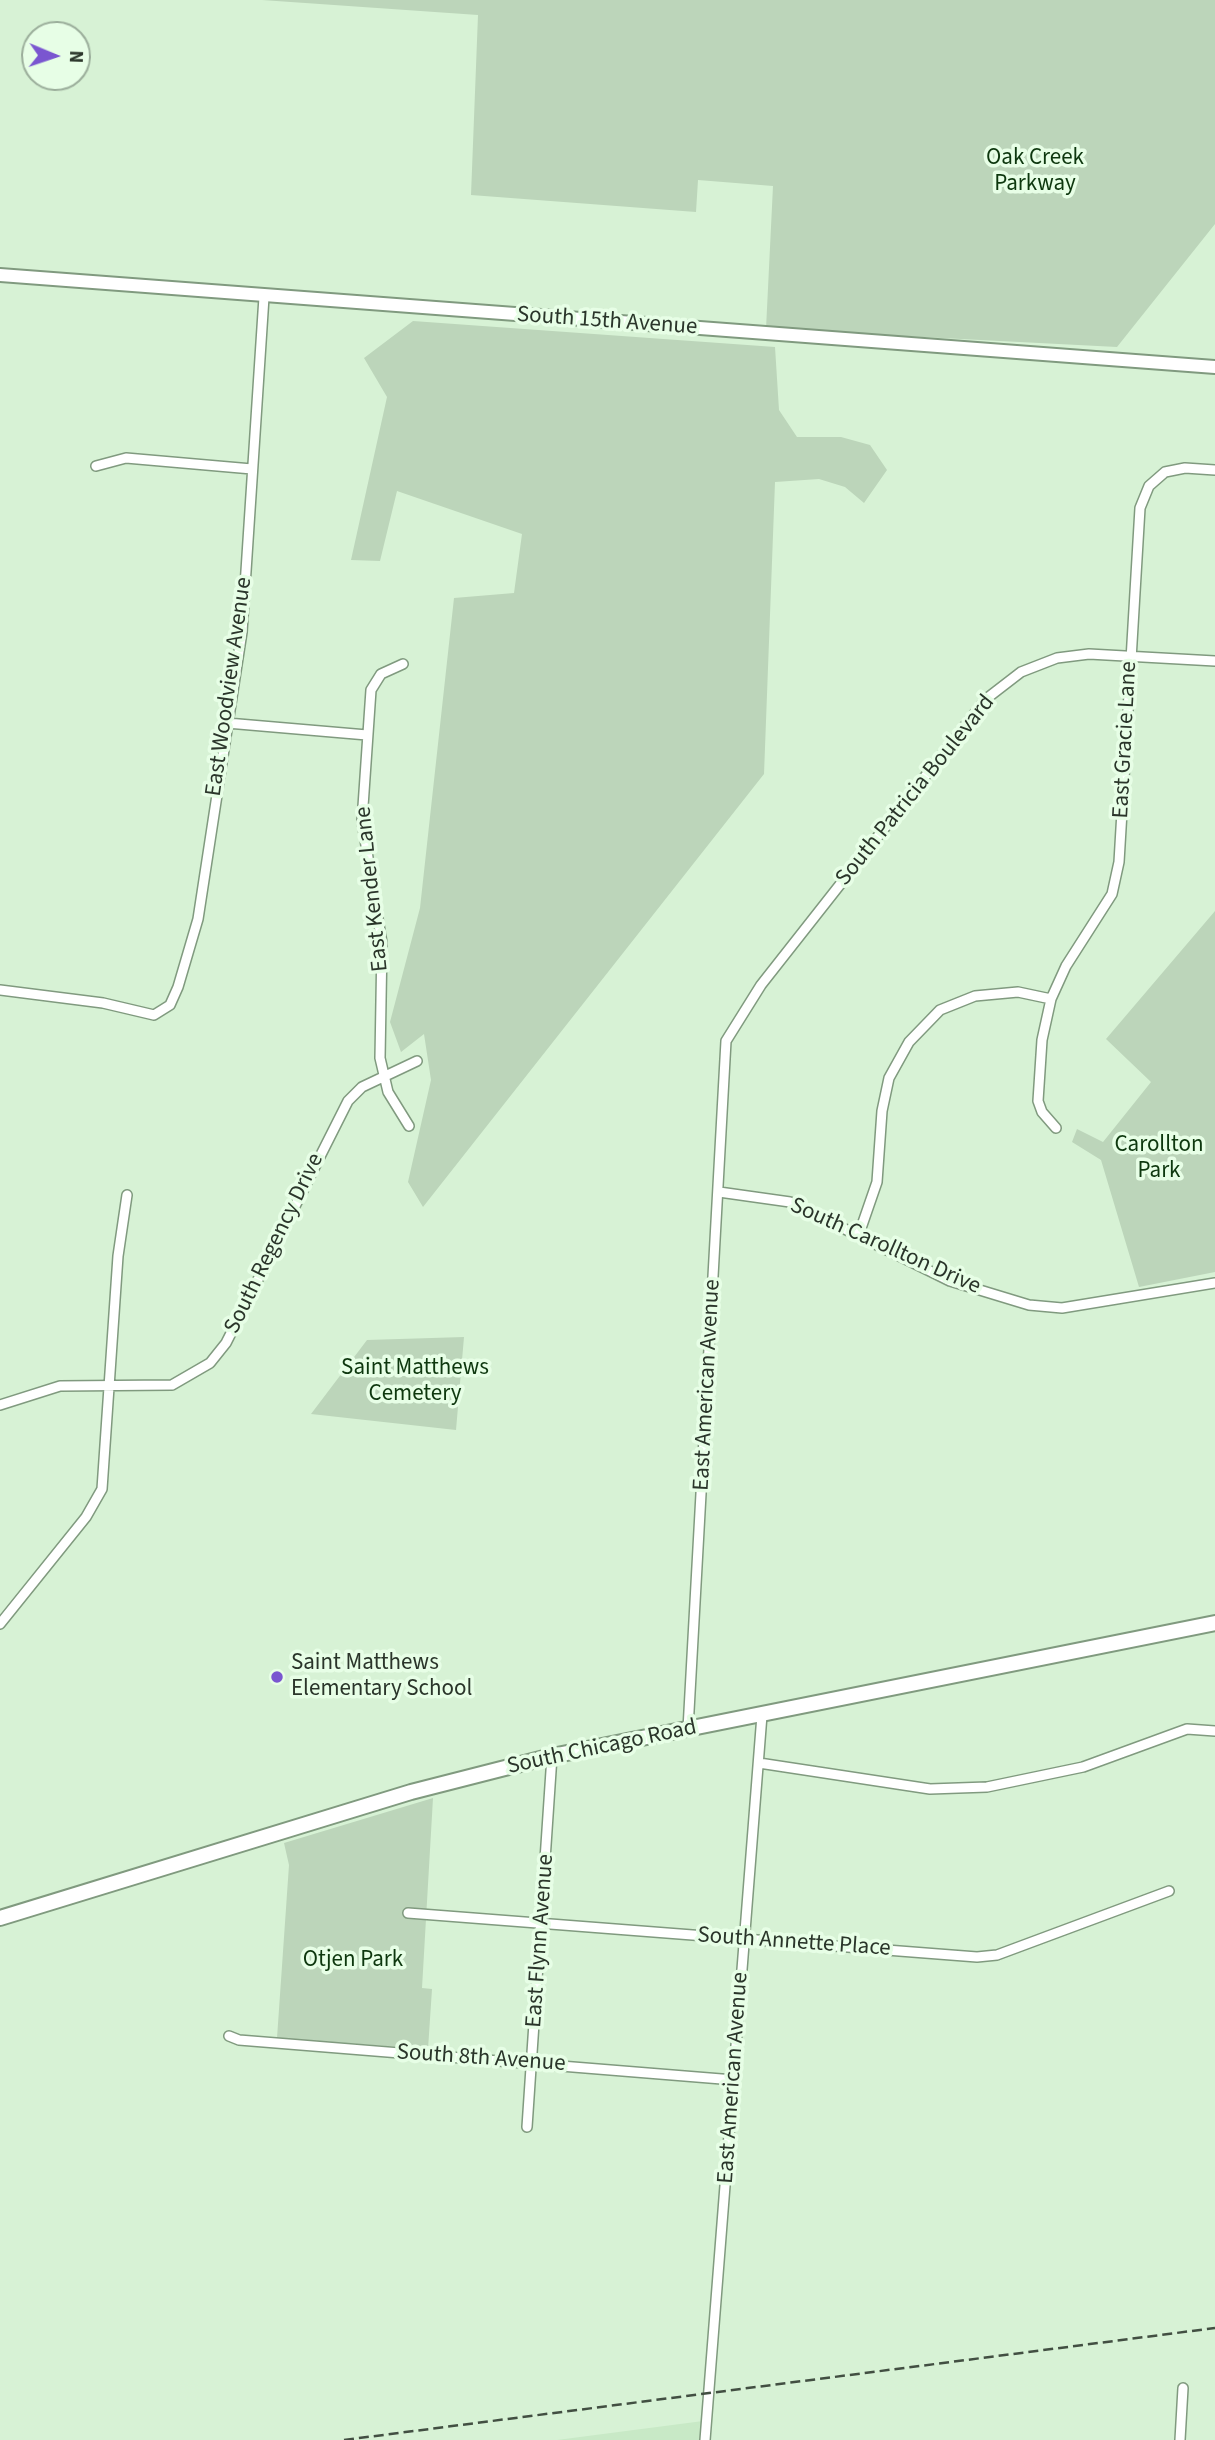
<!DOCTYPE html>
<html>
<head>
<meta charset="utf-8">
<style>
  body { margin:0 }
  #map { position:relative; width:1215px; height:2440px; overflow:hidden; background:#d7f2d5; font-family:"Source Sans 3",sans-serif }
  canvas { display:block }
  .north { position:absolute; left:21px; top:21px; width:70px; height:70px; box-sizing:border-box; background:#e7fee6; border:2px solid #9bae9b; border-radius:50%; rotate:92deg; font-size:19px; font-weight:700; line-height:28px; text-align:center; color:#2a352a }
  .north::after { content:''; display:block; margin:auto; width:24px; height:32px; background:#7a56d0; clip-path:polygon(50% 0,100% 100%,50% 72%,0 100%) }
</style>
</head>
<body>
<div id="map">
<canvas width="1215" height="2440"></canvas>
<div class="north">N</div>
</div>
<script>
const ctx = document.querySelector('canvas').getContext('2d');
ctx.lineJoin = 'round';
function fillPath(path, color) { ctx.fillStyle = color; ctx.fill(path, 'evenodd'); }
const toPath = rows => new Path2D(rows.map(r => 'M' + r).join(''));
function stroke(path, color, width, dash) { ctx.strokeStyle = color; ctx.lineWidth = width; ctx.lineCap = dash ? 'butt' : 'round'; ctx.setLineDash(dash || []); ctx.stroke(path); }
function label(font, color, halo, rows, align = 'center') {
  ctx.font = font + ' "Source Sans 3",sans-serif'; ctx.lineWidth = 7; ctx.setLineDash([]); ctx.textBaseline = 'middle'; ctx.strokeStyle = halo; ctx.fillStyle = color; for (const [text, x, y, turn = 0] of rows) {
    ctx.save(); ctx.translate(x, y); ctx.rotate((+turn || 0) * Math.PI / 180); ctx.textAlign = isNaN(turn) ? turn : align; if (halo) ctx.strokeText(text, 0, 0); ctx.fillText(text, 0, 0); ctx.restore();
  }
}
fillPath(toPath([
  [703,2421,699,2440,557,2440]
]), '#c8e9c6');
fillPath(toPath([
  [262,0,1215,0,1215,224,1117,347,766,329,773,186,698,180,696,212,471,195,478,15],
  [413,321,775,347,779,410,797,437,841,437,870,445,887,470,864,503,845,487,819,479,775,482,764,774,423,1207,408,1182,431,1080,424,1034,401,1052,390,1022,420,908,454,598,514,593,522,534,397,491,380,561,351,560,387,397,364,358],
  [1215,911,1215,1272,1139,1287,1101,1160,1072,1142,1077,1129,1103,1142,1151,1082,1106,1039],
  [464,1337,456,1430,311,1414,367,1340],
  [433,1798,422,1988,432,1989,428,2049,277,2038,289,1865,284,1843]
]), '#bcd5ba');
const street = toPath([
  [96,466,126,458,252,469],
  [403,664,381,674,371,690,362,821,382,943,380,1058,388,1092,409,1126],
  [227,723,367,735],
  [0,990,103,1003,154,1015,170,1005,178,987,198,919,242,632,264,297],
  [1056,1128,1042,1112,1038,1101,1042,1040,1051,999,1066,966,1112,894,1119,862,1140,508,1149,486,1165,472,1185,468,1215,470],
  [719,1192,790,1202,950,1281,1029,1305,1062,1308,1215,1283],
  [859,1234,877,1182,882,1111,889,1078,909,1042,940,1010,975,996,1018,992,1051,999],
  [0,1405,60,1386,172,1385,210,1363,226,1343,348,1101,362,1087,417,1061],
  [0,1624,86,1517,102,1489,118,1256,127,1195],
  [688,1729,726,1041,761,985,986,699,1021,672,1057,658,1089,654,1215,661],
  [759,1763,930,1789,987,1787,1083,1767,1187,1729,1215,1731],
  [408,1913,977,1957,997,1955,1169,1891],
  [229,2036,239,2040,734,2080],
  [527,2127,552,1756],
  [705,2440,762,1715],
  [1180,2440,1183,2388]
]);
const secondary = toPath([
  [0,275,1215,367]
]);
const primary = toPath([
  [0,1918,411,1792,552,1756,1215,1623]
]);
stroke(street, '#809a7f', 12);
stroke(secondary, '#809a7f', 16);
stroke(primary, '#809a7f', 18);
stroke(street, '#fff', 9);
stroke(secondary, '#fff', 12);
stroke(primary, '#fff', 14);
stroke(toPath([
  [344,2440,1215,2328]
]), '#424f42', 2.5, [10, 5]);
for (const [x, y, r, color] of [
  [277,1677,7,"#7a56d0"]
]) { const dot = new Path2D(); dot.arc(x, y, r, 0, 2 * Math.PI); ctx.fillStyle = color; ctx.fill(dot); stroke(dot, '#e7fee6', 2.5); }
label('23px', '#0d370e', '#e7fee6', [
  ["Oak Creek",1035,159],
  ["Parkway",1035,185],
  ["Carollton",1159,1146],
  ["Park",1159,1172],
  ["Saint Matthews",415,1369],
  ["Cemetery",415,1395],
  ["Otjen Park",353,1961]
]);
label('23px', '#2a352a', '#e7fee6', [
  ["South 15th Avenue",607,322,4],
  ["East Woodview Avenue",230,687,-82],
  ["East Gracie Lane",1126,740,-87],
  ["South Patricia Boulevard",916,791,-51],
  ["East Kender Lane",373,889,-96],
  ["South Regency Drive",275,1244,-64],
  ["South Carollton Drive",885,1247,24],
  ["East American Avenue",708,1385,-87],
  ["South Chicago Road",602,1748,-12],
  ["East Flynn Avenue",541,1941,-86],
  ["South Annette Place",794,1943,4],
  ["South 8th Avenue",481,2059,4],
  ["East American Avenue",734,2078,-86]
]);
label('23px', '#2a352a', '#e7fee6', [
  ["Saint Matthews",291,1664],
  ["Elementary School",291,1690]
], 'left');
</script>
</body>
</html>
